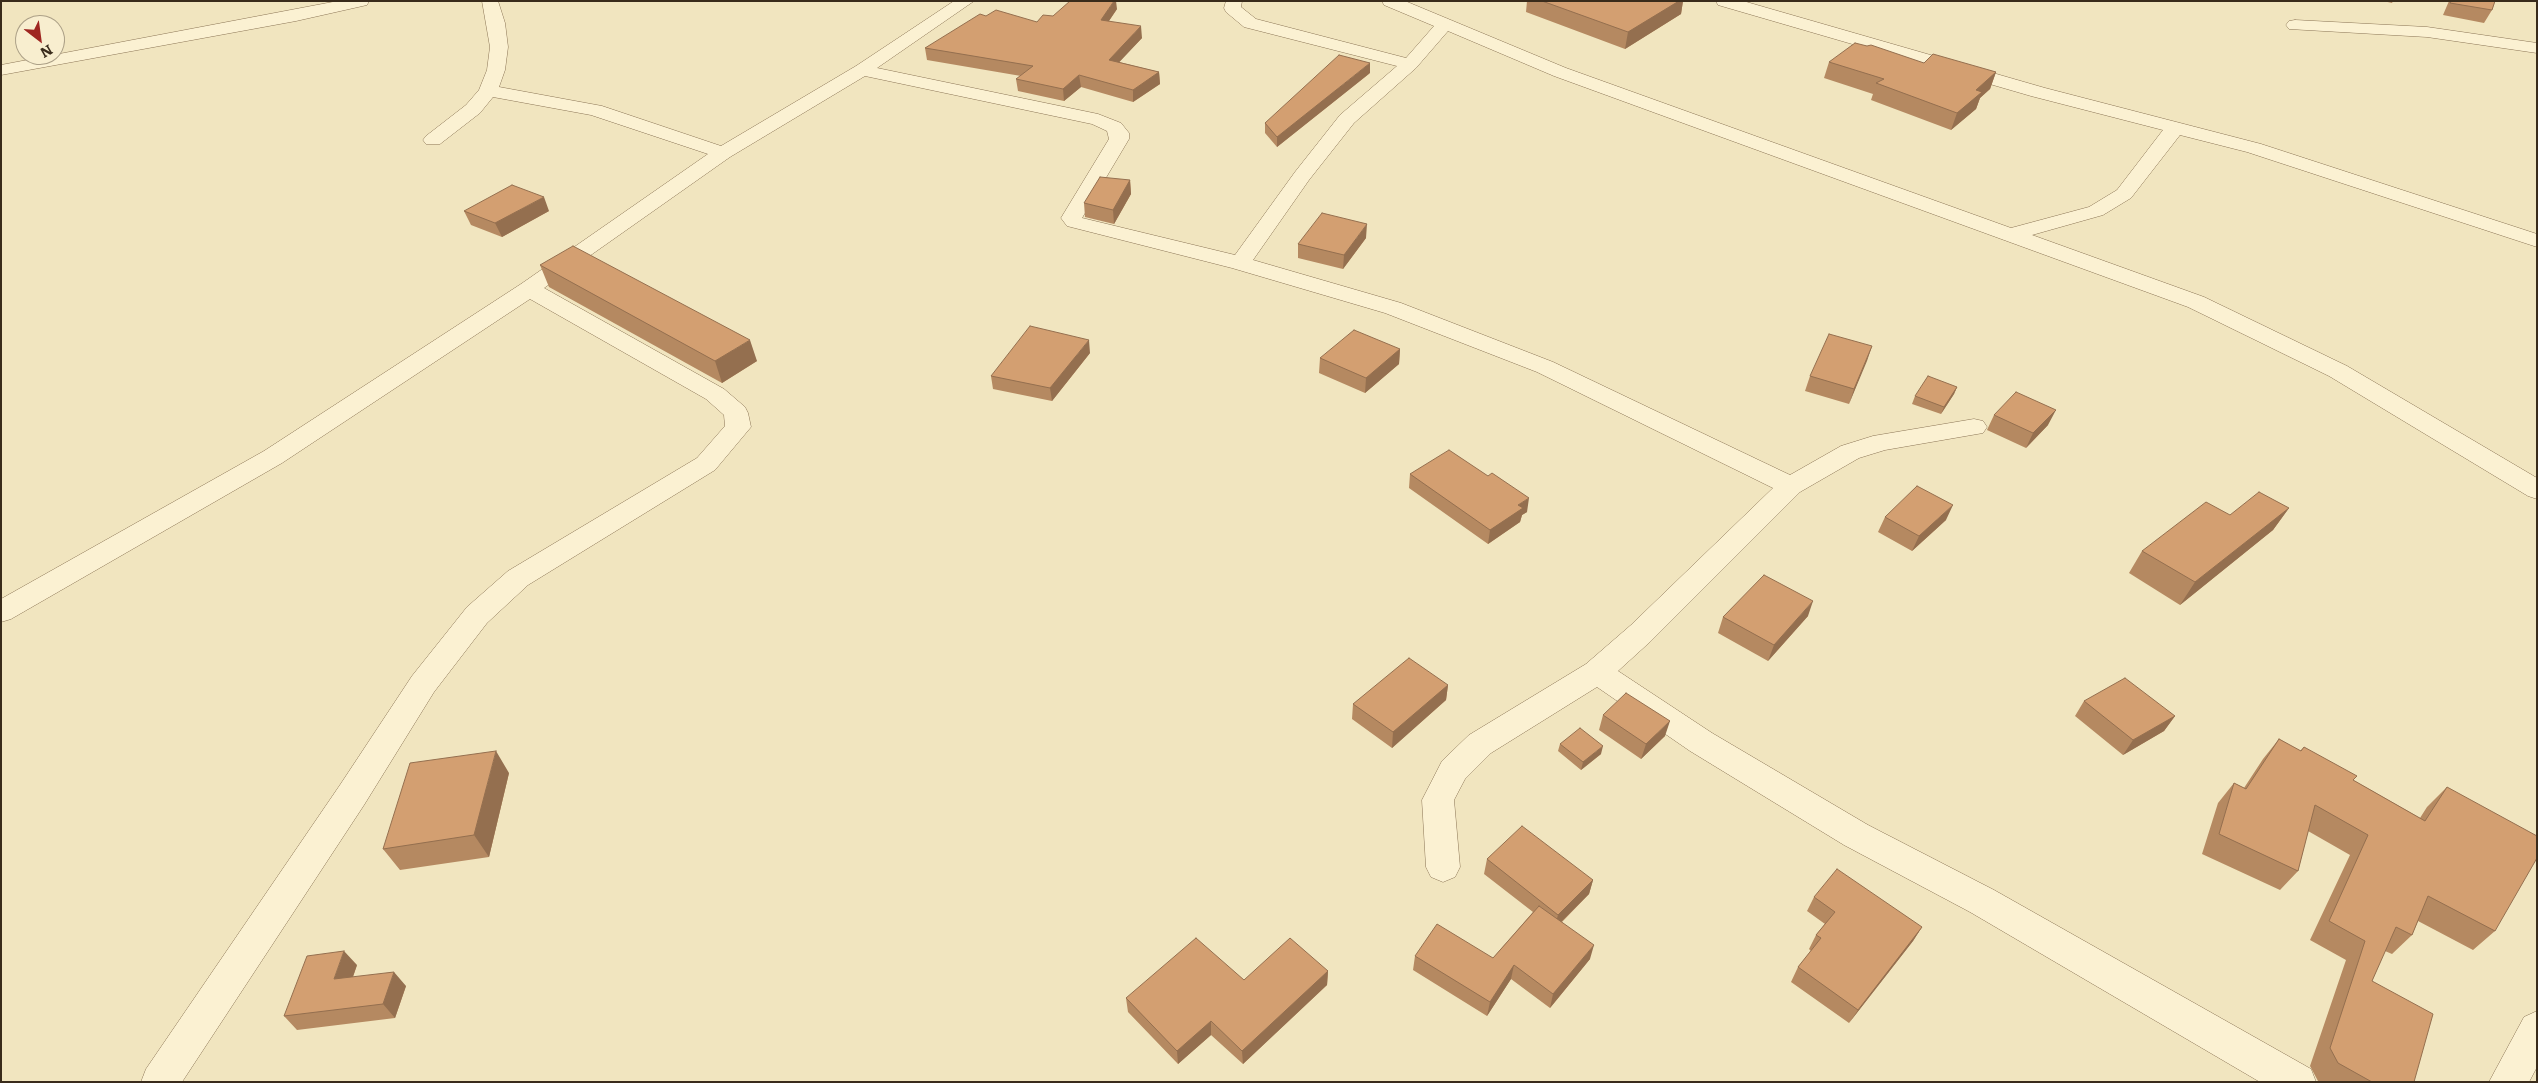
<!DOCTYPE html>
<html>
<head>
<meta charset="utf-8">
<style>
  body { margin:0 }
  #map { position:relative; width:2538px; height:1083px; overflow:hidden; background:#f1e5bf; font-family:Literata,serif }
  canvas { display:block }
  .frame { position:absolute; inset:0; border:2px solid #392b1b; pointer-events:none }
  .north { position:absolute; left:15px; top:15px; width:50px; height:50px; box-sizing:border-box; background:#f8eecf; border:1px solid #aca087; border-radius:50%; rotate:150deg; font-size:14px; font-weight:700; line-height:20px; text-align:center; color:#392b1b }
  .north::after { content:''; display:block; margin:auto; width:18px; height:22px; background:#9f2621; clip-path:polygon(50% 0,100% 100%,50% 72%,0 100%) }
</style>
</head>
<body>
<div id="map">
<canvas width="2538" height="1083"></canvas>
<div class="frame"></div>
<div class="north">N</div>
</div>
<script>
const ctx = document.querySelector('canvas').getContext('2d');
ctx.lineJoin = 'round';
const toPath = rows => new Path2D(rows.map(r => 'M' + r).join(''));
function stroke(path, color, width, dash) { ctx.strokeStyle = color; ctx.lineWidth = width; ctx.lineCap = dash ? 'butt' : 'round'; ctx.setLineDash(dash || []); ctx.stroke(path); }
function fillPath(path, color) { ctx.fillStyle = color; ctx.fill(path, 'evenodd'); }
const minor = toPath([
  [338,1,369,1,367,5,296,21,1,75,1,65,338,1],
  [482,1,498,1,505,23,508,47,505,70,499,87,602,106,721,146,856,66,954,1,974,1,877,68,1098,114,1121,123,1129,133,1129,139,1082,218,1235,255,1295,172,1340,115,1397,66,1244,27,1226,12,1224,8,1226,1,1242,1,1241,7,1256,19,1406,58,1434,26,1384,5,1382,1,1405,1,1566,68,2011,228,2089,207,2117,190,2163,130,2031,96,1718,5,1716,1,1743,1,2045,88,2261,144,2537,234,2537,247,2247,152,2180,135,2131,198,2103,215,2032,235,2204,297,2347,366,2537,478,2537,499,2528,496,2329,376,2188,307,1554,76,1448,31,1416,68,1354,123,1309,180,1253,260,1401,303,1553,362,1790,475,1841,446,1873,436,1974,419,1983,421,1987,427,1983,433,1885,450,1859,458,1800,492,1651,641,1618,671,1712,733,1868,825,1994,890,2311,1069,2316,1082,2260,1082,1970,912,1844,845,1690,751,1597,687,1491,753,1465,779,1454,800,1460,867,1455,877,1443,882,1431,877,1426,867,1422,800,1442,761,1469,735,1586,664,1631,625,1773,488,1537,372,1385,313,1232,268,1067,226,1061,218,1109,139,1107,131,1092,124,865,76,730,157,544,288,724,389,745,407,748,413,751,427,715,470,528,585,487,623,434,692,364,805,182,1082,141,1082,146,1069,340,785,412,676,467,607,508,571,697,458,725,426,724,415,706,399,530,299,282,463,11,619,1,622,1,599,264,451,521,284,708,154,591,115,493,97,480,113,440,144,426,144,423,140,426,136,466,105,479,90,487,70,490,47,482,1],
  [2295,20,2427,27,2537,43,2537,53,2427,37,2289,29,2286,25,2289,21,2295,20],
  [2537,1011,2537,1067,2529,1082,2489,1082,2524,1017,2537,1011]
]);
stroke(minor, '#8b7556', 1);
fillPath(minor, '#fbf1d2');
fillPath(toPath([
  [1527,1,1683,1,1681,14,1625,49,1526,12],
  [2383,1,2393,1,2392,3],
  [2449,1,2495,1,2492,10,2484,23,2443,15],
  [1117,9,1109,21,1142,38,1119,62,1159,72,1160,84,1133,102,1081,87,1064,101,1018,91,1016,79,1021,76,927,60,925,48,986,16,1037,22,1053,16],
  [1829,62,1924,63,1996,72,1990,89,1980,98,1976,109,1951,130,1871,100,1873,94,1824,78],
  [1370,73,1277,147,1265,133,1265,123],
  [1130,180,1131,194,1114,224,1085,217,1084,203],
  [464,211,549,211,502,237,471,225],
  [1366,238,1343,269,1298,258,1298,244],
  [540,265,757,361,722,383,549,287],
  [1872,346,1849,404,1805,391,1810,376],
  [1400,349,1399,364,1365,393,1319,373,1320,358],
  [1090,353,1052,401,993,389,991,376],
  [1957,387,1954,394,1941,414,1912,404,1915,396],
  [1994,415,2048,425,2026,448,1987,430],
  [1410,474,1488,476,1527,512,1522,515,1520,522,1488,544,1409,488],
  [2289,508,2273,530,2180,605,2129,573,2142,551,2230,515],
  [1885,517,1946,520,1912,551,1878,532],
  [1808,616,1768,661,1718,633,1723,617],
  [1448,685,1446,700,1392,748,1352,719,1353,704],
  [2084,701,2175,716,2164,731,2123,755,2075,716],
  [1603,715,1665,736,1641,759,1599,730],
  [2279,739,2300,751,2304,747,2353,780,2420,818,2427,807,2447,787,2495,931,2473,950,2418,921,2412,935,2392,954,2385,951,2372,981,2414,1082,2319,1082,2318,1081,2310,1066,2346,960,2310,940,2350,855,2308,831,2298,871,2280,890,2202,854,2218,803,2234,783,2244,788,2263,759],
  [1560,744,1601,754,1581,770,1558,751],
  [509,773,489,857,400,870,383,849],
  [1487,859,1593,880,1589,894,1562,922,1590,959,1550,1008,1511,979,1487,1016,1413,970,1415,956,1493,958,1533,912,1484,874],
  [1814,897,1922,927,1913,941,1849,1023,1791,982,1798,967,1811,951,1809,949,1816,935,1825,924,1807,911],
  [357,965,353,977,406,986,395,1018,297,1030,284,1016],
  [1328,971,1327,985,1243,1064,1211,1035,1178,1064,1128,1012,1126,998,1244,980]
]), '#b58961');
fillPath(toPath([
  [1114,1,1116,1,1117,9,1102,31,1101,20],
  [1676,1,1683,1,1681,14,1625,49,1628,32],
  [1141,26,1142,38,1110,72,1109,60],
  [1370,63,1370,73,1277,147,1277,137],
  [1159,72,1160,84,1133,102,1133,90],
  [1996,72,1990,89,1980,98,1976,109,1951,130,1957,113,1976,90],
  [1079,75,1081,87,1064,101,1063,89],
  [1130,180,1131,194,1114,224,1113,210],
  [544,197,549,211,502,237,495,223],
  [1367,224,1366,238,1343,269,1344,255],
  [750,340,757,361,722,383,715,361],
  [1089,340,1090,353,1052,401,1050,388],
  [1872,346,1867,361,1849,404,1854,389],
  [1400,349,1399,364,1365,393,1366,378],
  [1957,387,1954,394,1941,414,1944,407],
  [2056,410,2048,425,2026,448,2033,433],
  [1529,498,1527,512,1522,515,1520,522,1488,544,1490,530,1518,505],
  [1953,505,1946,520,1912,551,1919,536],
  [2289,508,2273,530,2180,605,2195,582],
  [1813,601,1808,616,1768,661,1774,645],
  [1448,685,1446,700,1392,748,1393,732],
  [2175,716,2164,731,2123,755,2133,740],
  [1670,721,1665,736,1641,759,1646,744],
  [1603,746,1601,754,1581,770,1583,762],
  [496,751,509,773,489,857,474,835],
  [1593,880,1589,894,1554,929,1558,915],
  [1922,927,1913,941,1849,1023,1858,1010],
  [1594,945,1590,959,1550,1008,1553,994],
  [344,951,357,965,347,993,334,979],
  [1514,965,1511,979,1487,1016,1490,1002],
  [1328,971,1327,985,1243,1064,1242,1051],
  [394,972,406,986,395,1018,383,1004],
  [1211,1021,1211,1035,1178,1064,1177,1051]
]), '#946f4f');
const building = toPath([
  [1070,1,1114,1,1101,20,1141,26,1109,60,1159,72,1133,90,1079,75,1063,89,1016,79,1033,66,925,48,980,14,986,16,996,10,1037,22,1043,15,1053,16,1070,1],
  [1542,1,1679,1,1628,32,1542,1],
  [2451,1,2495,1,2492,10,2450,3,2451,1],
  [1855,43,1867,46,1871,45,1924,63,1933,54,1996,72,1976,90,1982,92,1957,113,1876,83,1884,79,1829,62,1855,43],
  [1339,55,1370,63,1277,137,1265,123,1339,55],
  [1100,177,1130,180,1113,210,1084,203,1100,177],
  [512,185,544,197,495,223,464,211,512,185],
  [1322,213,1367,224,1344,255,1298,244,1322,213],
  [573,246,750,340,715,361,540,265,573,246],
  [1030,326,1089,340,1050,388,991,376,1030,326],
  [1354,330,1400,349,1366,378,1320,358,1354,330],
  [1829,334,1872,346,1854,389,1810,376,1829,334],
  [1928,376,1957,387,1944,407,1915,396,1928,376],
  [2016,392,2056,410,2033,433,1994,415,2016,392],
  [1449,450,1488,476,1492,473,1529,498,1518,505,1523,508,1490,530,1410,474,1449,450],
  [1917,486,1953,505,1919,536,1885,517,1917,486],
  [2259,492,2289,508,2195,582,2142,551,2206,502,2230,515,2259,492],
  [1764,575,1813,601,1774,645,1723,617,1764,575],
  [1409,658,1448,685,1393,732,1353,704,1409,658],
  [2125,678,2175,716,2133,740,2084,701,2125,678],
  [1626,693,1670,721,1646,744,1603,715,1626,693],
  [1580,728,1603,746,1583,762,1560,744,1580,728],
  [2279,739,2301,751,2304,747,2357,776,2353,780,2425,821,2447,787,2537,836,2537,858,2495,931,2428,896,2412,935,2396,927,2372,981,2433,1014,2414,1082,2372,1082,2338,1063,2330,1048,2365,941,2329,921,2368,835,2315,805,2298,871,2219,834,2234,783,2246,789,2279,739],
  [496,751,474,835,383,849,410,763,496,751],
  [1522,826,1593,880,1558,915,1487,859,1522,826],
  [1837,869,1922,927,1858,1010,1798,967,1821,938,1816,935,1835,912,1814,897,1837,869],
  [1539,906,1594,945,1553,994,1514,965,1490,1002,1415,956,1437,924,1493,958,1539,906],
  [1196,938,1244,980,1290,938,1328,971,1242,1051,1211,1021,1177,1051,1126,998,1196,938],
  [344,951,334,979,394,972,383,1004,284,1016,307,956,344,951]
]);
fillPath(building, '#d39f71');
stroke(building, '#946f4f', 1);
</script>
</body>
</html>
